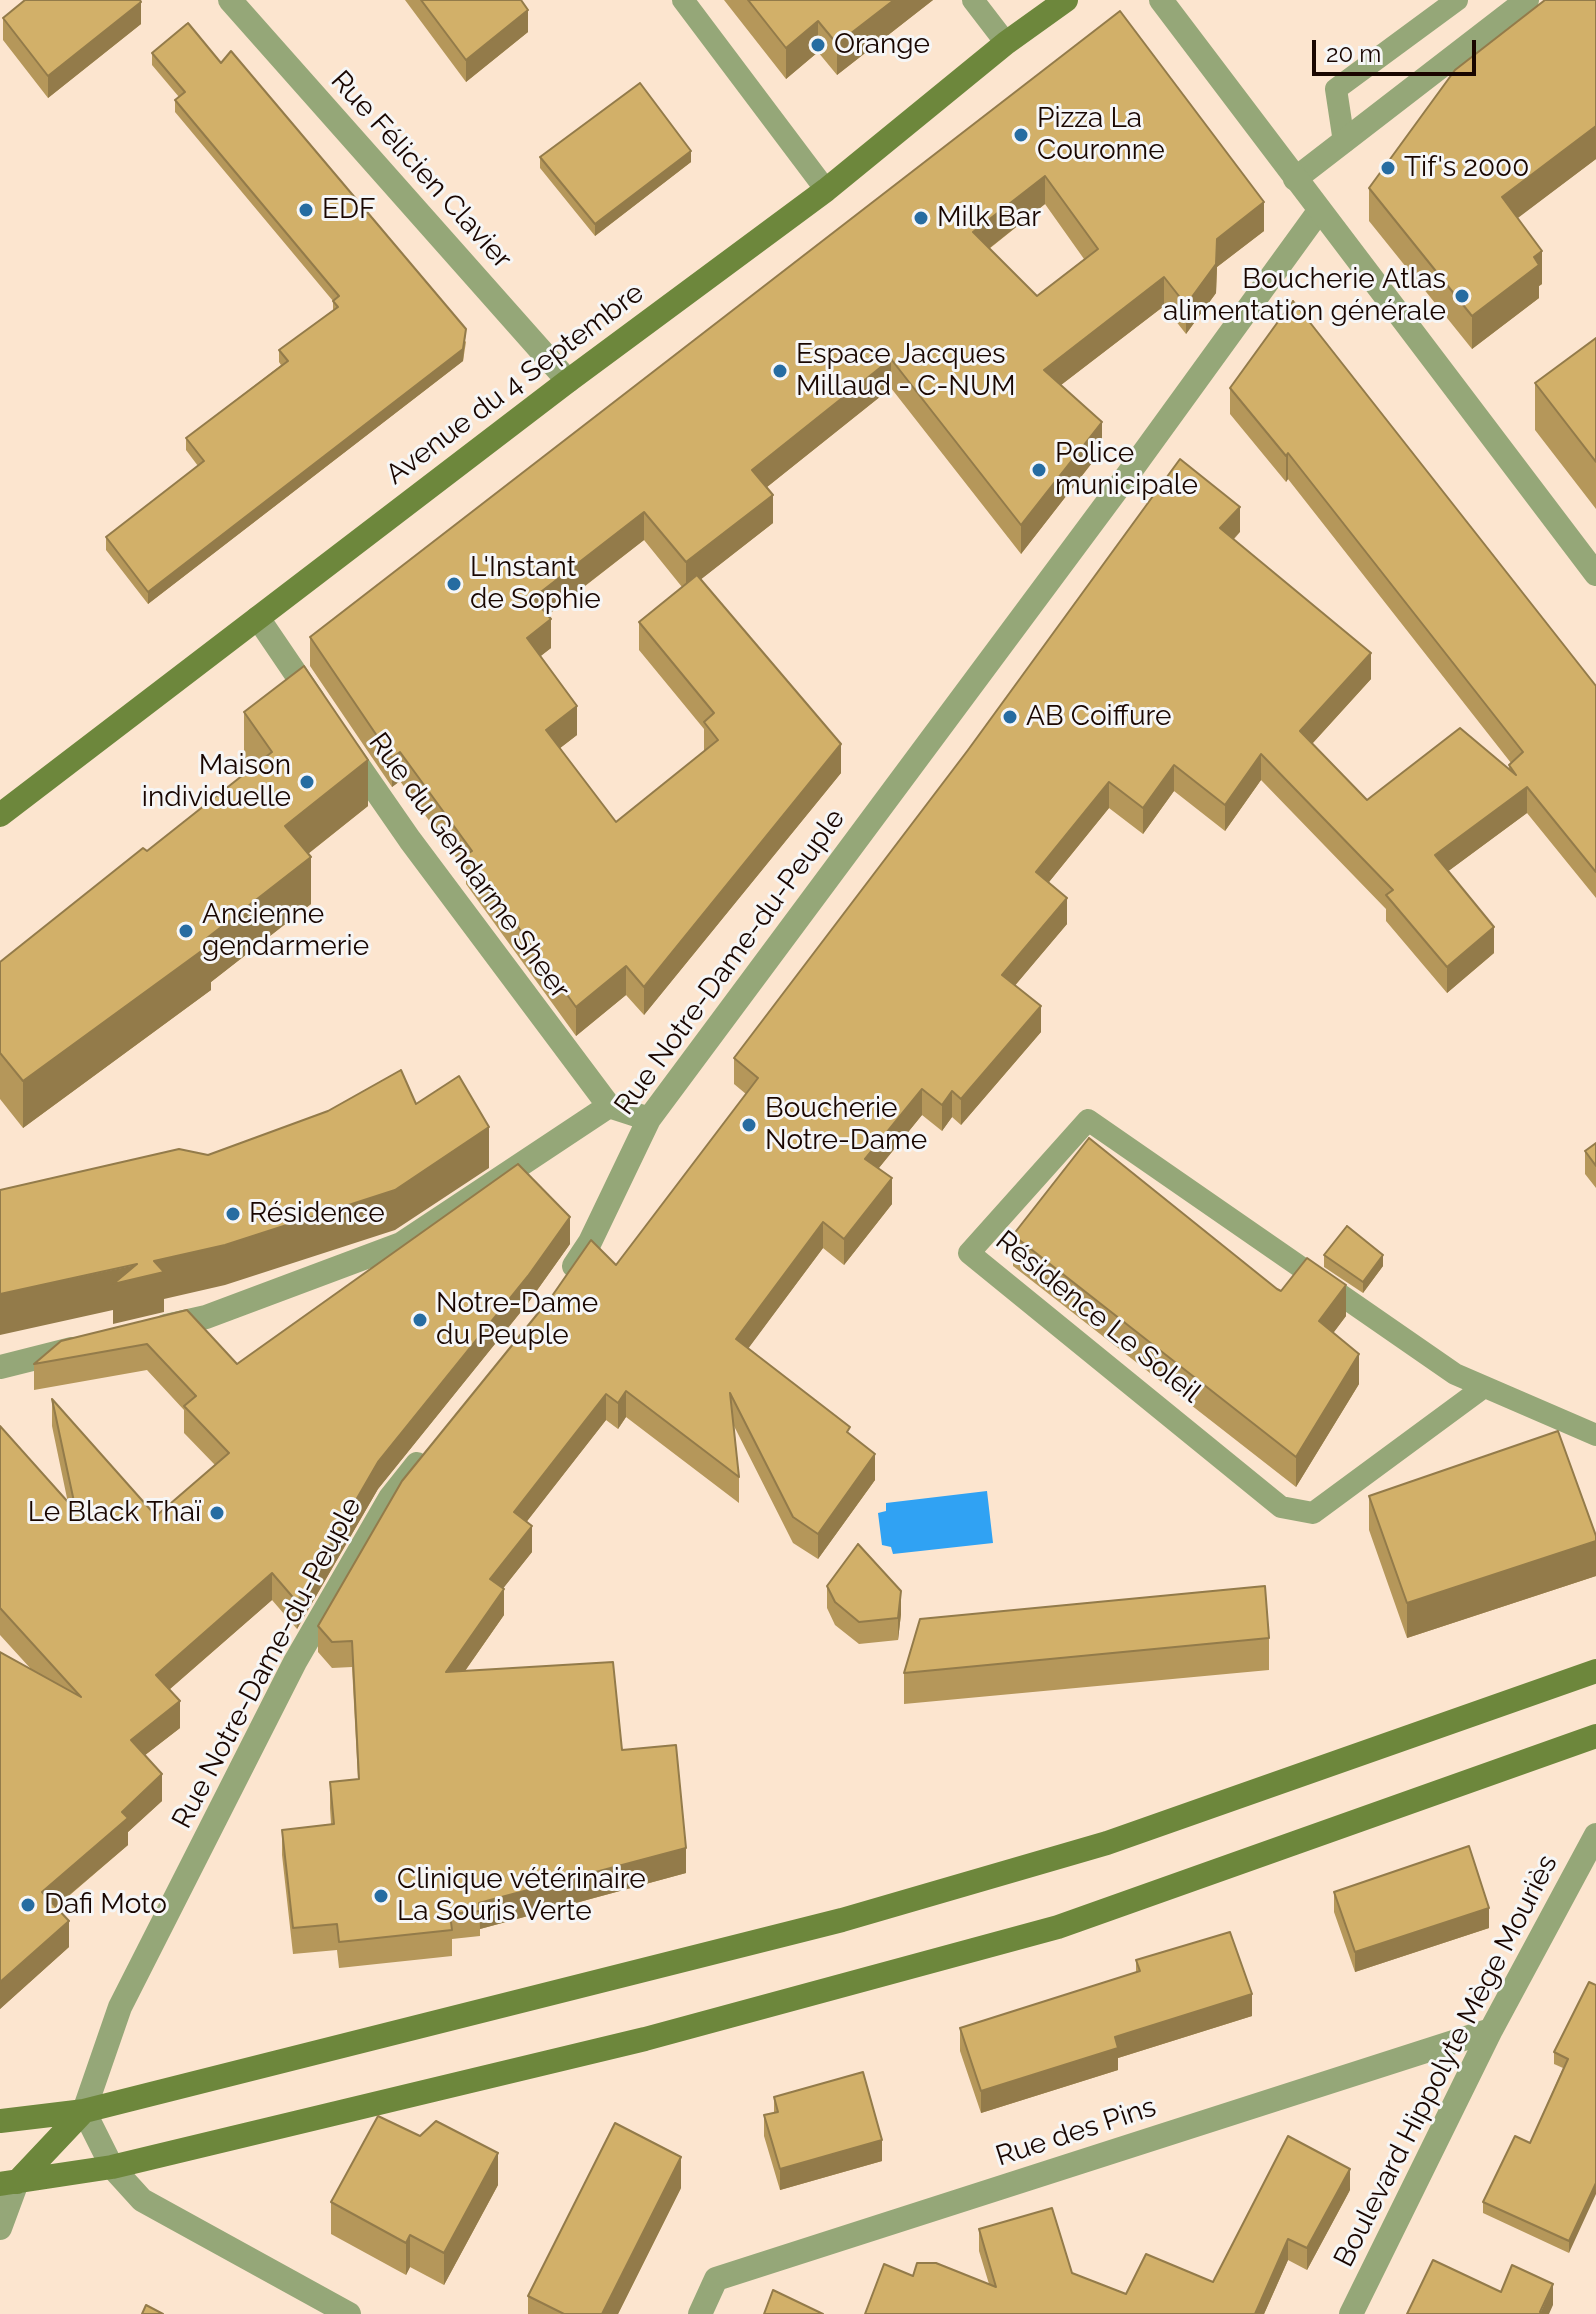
<!DOCTYPE html>
<html>
<head>
<meta charset="utf-8">
<style>
  body { margin:0 }
  #map { position:relative; width:1596px; height:2314px; overflow:hidden; background:#fce5cf; font-family:Raleway,sans-serif }
  canvas { display:block }
  .scale { position:absolute; left:1312px; top:40px; width:164px; height:36px; box-sizing:border-box; border:4px solid #190600; border-top:0; padding-left:10px; font-size:24px; line-height:28px; white-space:nowrap; color:#190600; -webkit-text-stroke:6px #f6f6f6; paint-order:stroke }
</style>
</head>
<body>
<div id="map">
<canvas width="1596" height="2314"></canvas>
<div class="scale">20 m</div>
</div>
<script>
const ctx = document.querySelector('canvas').getContext('2d');
ctx.lineJoin = 'round';
function fillPath(path, color) { ctx.fillStyle = color; ctx.fill(path, 'evenodd'); }
const toPath = rows => new Path2D(rows.map(r => 'M' + r).join(''));
function stroke(path, color, width, dash) { ctx.strokeStyle = color; ctx.lineWidth = width; ctx.lineCap = dash ? 'butt' : 'round'; ctx.setLineDash(dash || []); ctx.stroke(path); }
function label(font, color, halo, rows, align = 'center') {
  ctx.font = font + ' Raleway,sans-serif'; ctx.lineWidth = 6; ctx.setLineDash([]); ctx.textBaseline = 'middle'; ctx.strokeStyle = halo; ctx.fillStyle = color; for (const [text, x, y, turn = 0] of rows) {
    ctx.save(); ctx.translate(x, y); ctx.rotate((+turn || 0) * Math.PI / 180); ctx.textAlign = isNaN(turn) ? turn : align; if (halo) ctx.strokeText(text, 0, 0); ctx.fillText(text, 0, 0); ctx.restore();
  }
}
fillPath(toPath([
  [987,1491,993,1543,893,1554,891,1547,882,1545,878,1513,886,1511,886,1503]
]), '#30a2f3');
stroke(toPath([
  [683,0,826,190],
  [973,0,1006,43],
  [1344,142,1336,89,1457,0],
  [1484,1387,1313,1513,1281,1507,969,1253,1088,1120,1455,1374,1596,1435]
]), '#95a778', 22);
stroke(toPath([
  [230,0,568,381],
  [1295,179,1527,0],
  [258,618,313,699],
  [349,752,410,840,609,1106],
  [574,1266,590,1242,649,1119,1124,480,1319,211],
  [166,1326,206,1317,401,1244,609,1106,649,1119],
  [0,1367,72,1349],
  [349,2314,142,2200,112,2167,84,2111,120,2007,295,1662,390,1498,417,1464],
  [700,2314,716,2279,1491,2030],
  [1351,2314,1491,2030,1596,1835]
]), '#95a778', 24);
stroke(toPath([
  [1161,0,1596,574],
  [0,2228,17,2182]
]), '#95a778', 24);
stroke(toPath([
  [0,815,568,381,826,190,1006,43,1066,0],
  [0,2121,84,2111,842,1920,1107,1843,1596,1671],
  [17,2182,84,2111],
  [0,2184,112,2167,645,2039,1058,1927,1596,1736]
]), '#6d873c', 24);
fillPath(toPath([
  [405,0,521,0,528,32,466,82],
  [724,0,933,0,837,75,818,52,786,79],
  [1596,0,1596,159,1517,218,1542,284,1539,286,1539,298,1472,349,1369,221,1369,188],
  [1120,11,1264,231,1217,267,1216,293,1186,334,1164,306,1061,385,1102,450,1021,554,891,388,767,487,773,523,701,579,841,773,644,1015,626,995,576,1036,466,884,466,871,400,781,392,787,310,666,310,637],
  [1045,204,1084,259,1037,296,989,249],
  [644,540,682,587,639,622,639,650,704,729,704,751,616,822,560,748,577,735,540,656,551,648,548,615],
  [3,18,141,24,48,98,3,40],
  [152,53,221,63,466,342,463,361,148,604,106,550,106,537,198,466,186,450,186,438,281,365,279,362,279,350,333,310,333,301,175,112,175,100,179,97,152,65],
  [540,157,691,162,595,236,540,168],
  [1596,338,1596,509,1535,430,1535,383],
  [1230,388,1596,686,1596,898,1527,813,1448,871,1494,953,1447,993,1386,921,1386,909,1261,780,1225,831,1174,791,1143,834,1109,808,1049,882,1067,924,1015,985,1041,1032,961,1125,952,1117,942,1131,922,1115,878,1169,892,1204,844,1265,823,1248,748,1348,850,1435,875,1480,818,1559,793,1543,734,1426,739,1477,739,1503,626,1417,618,1429,606,1420,526,1522,532,1552,503,1588,504,1615,465,1671,622,1750,686,1873,480,1929,480,1936,452,1939,452,1956,339,1968,337,1950,293,1954,282,1855,282,1830,331,1824,330,1808,330,1782,358,1779,352,1667,332,1668,318,1652,318,1626,616,1265,746,1094,734,1084,734,1058,1240,532,1234,539,1371,679,1312,744,1367,800,1509,768,1509,765,1511,763,1288,479,1286,482,1230,414],
  [244,712,368,806,308,854,311,904,211,982,211,990,23,1128,0,1099,0,962,147,851,251,769,244,758],
  [1596,1143,1596,1188,1585,1174,1585,1151],
  [1013,1235,1277,1289,1346,1316,1333,1333,1359,1384,1296,1487,1013,1266],
  [570,1244,528,1303,378,1489,297,1629,272,1600,169,1690,180,1728,145,1755,162,1801,128,1832,128,1845,56,1907,69,1947,0,2009,31,1669,0,1635,0,1426,68,1503,52,1426,52,1399,156,1516,215,1465,184,1433,184,1410,147,1370,34,1390,34,1364,187,1310,237,1364],
  [1324,1255,1383,1266,1363,1293,1324,1267],
  [1369,1496,1596,1536,1596,1576,1407,1638,1369,1530],
  [827,1586,901,1614,898,1640,859,1644,835,1625,827,1608],
  [1269,1638,1269,1670,904,1704,904,1673],
  [1334,1892,1489,1928,1355,1972,1334,1912],
  [1136,1960,1252,2016,1118,2058,1118,2070,981,2113,960,2051,960,2028,1136,1972],
  [1589,1982,1569,2253,1483,2213,1483,2202,1530,2143,1563,2068,1554,2064,1554,2052],
  [774,2097,882,2161,780,2190,764,2136,764,2115,774,2113],
  [498,2185,444,2285,410,2267,406,2275,331,2234,331,2202],
  [681,2188,618,2314,528,2314,528,2296],
  [1350,2190,1307,2270,1288,2260,1264,2314,865,2314,913,2276,989,2284,979,2251,979,2229,1072,2273,1126,2294,1213,2282]
]), '#b5975a');
fillPath(toPath([
  [894,0,933,0,837,75,837,44],
  [141,2,141,24,48,98,48,76],
  [528,10,528,32,466,82,466,60],
  [818,21,818,52,786,79,786,48],
  [1596,126,1596,159,1502,230,1502,197],
  [691,151,691,162,595,236,595,224],
  [1045,176,1045,204,973,261,973,232],
  [1264,202,1264,231,1217,267,1216,293,1186,334,1186,305,1217,239],
  [1542,251,1542,284,1539,286,1539,298,1472,349,1472,316,1534,257],
  [1164,277,1164,306,1044,398,1044,370],
  [466,329,463,361,148,604,148,592],
  [891,359,891,388,752,499,752,470],
  [1102,422,1102,450,1021,554,1021,525],
  [1288,453,1288,479,1286,482,1286,456],
  [773,495,773,523,686,591,686,562],
  [1240,507,1240,532,1220,554,1220,528],
  [644,512,644,540,533,626,533,598],
  [551,619,551,648,527,667,527,638],
  [1371,653,1371,679,1300,757,1300,731],
  [577,706,577,735,546,759,546,730],
  [841,744,841,773,644,1015,644,987],
  [400,752,400,781,392,787,392,758],
  [1261,754,1261,780,1225,831,1225,805],
  [368,760,368,806,285,872,285,826],
  [1174,765,1174,791,1143,834,1143,808],
  [1109,782,1109,808,1036,898,1036,872],
  [1527,787,1527,813,1435,881,1435,855],
  [311,857,311,904,211,982,211,990,23,1128,23,1081],
  [1067,898,1067,924,1002,1001,1002,975],
  [1494,927,1494,953,1447,993,1447,967],
  [626,966,626,995,576,1036,576,1007],
  [1041,1006,1041,1032,961,1125,961,1099],
  [922,1089,922,1115,865,1185,865,1159],
  [952,1091,952,1117,942,1131,942,1105],
  [489,1127,489,1168,395,1230,225,1285,164,1299,164,1312,113,1324,113,1310,0,1335,0,1294,154,1261],
  [892,1178,892,1204,844,1265,844,1239],
  [570,1217,570,1244,528,1303,378,1489,297,1629,297,1602,378,1462],
  [823,1222,823,1248,736,1365,736,1339],
  [1383,1255,1383,1266,1363,1293,1363,1282],
  [1346,1285,1346,1316,1319,1352,1319,1321],
  [1359,1354,1359,1384,1296,1487,1296,1457],
  [626,1391,626,1417,618,1429,618,1403],
  [606,1394,606,1420,514,1538,514,1512],
  [875,1454,875,1480,818,1559,818,1534],
  [532,1526,532,1552,490,1605,490,1579],
  [1596,1541,1596,1576,1407,1638,1407,1603],
  [272,1573,272,1600,156,1701,156,1675],
  [504,1589,504,1615,446,1698,446,1672],
  [901,1591,901,1614,898,1640,898,1618],
  [180,1701,180,1728,131,1766,131,1740],
  [162,1774,162,1801,128,1832,128,1845,42,1918,42,1892,122,1812],
  [686,1848,686,1873,480,1929,479,1903],
  [1489,1908,1489,1928,1355,1972,1355,1952],
  [69,1921,69,1947,0,2009,0,1982],
  [1252,1994,1252,2016,1118,2058,1118,2070,981,2113,981,2091,1115,2037],
  [882,2140,882,2161,780,2190,780,2169],
  [498,2153,498,2185,444,2285,444,2253],
  [681,2157,681,2188,618,2314,602,2314],
  [1350,2169,1350,2190,1307,2270,1307,2248],
  [1596,2183,1596,2194,1569,2253,1569,2241],
  [410,2235,410,2267,406,2275,406,2243],
  [1288,2239,1288,2260,1264,2314,1255,2314],
  [1553,2284,1553,2305,1549,2314,1540,2314]
]), '#937b4a');
const building = toPath([
  [25,0,140,0,141,2,48,76,3,18,25,0],
  [421,0,521,0,528,10,466,60,421,0],
  [748,0,894,0,837,44,818,21,786,48,748,0],
  [1545,0,1596,0,1596,126,1502,197,1542,251,1534,257,1539,265,1472,316,1369,188,1455,70,1545,0],
  [1120,11,1264,202,1217,239,1216,264,1186,305,1164,277,1044,370,1102,422,1021,525,891,359,752,470,773,495,686,562,644,512,533,598,551,619,527,638,577,706,546,730,616,822,718,740,704,722,714,713,639,622,697,575,841,744,644,987,626,966,576,1007,466,855,472,851,400,752,392,758,310,637,1120,11],
  [1045,176,1098,249,1037,296,973,232,1045,176],
  [188,23,221,63,231,51,466,329,463,349,148,592,106,537,204,461,186,438,288,361,279,350,338,307,333,301,339,296,175,100,185,92,152,53,188,23],
  [640,83,691,151,595,224,540,157,640,83],
  [1293,301,1596,686,1596,872,1527,787,1435,855,1494,927,1447,967,1386,895,1393,890,1261,754,1225,805,1174,765,1143,808,1109,782,1036,872,1067,898,1002,975,1041,1006,961,1099,952,1091,942,1105,922,1089,865,1159,892,1178,844,1239,823,1222,736,1339,850,1427,847,1432,875,1454,818,1534,793,1517,730,1393,739,1477,626,1391,618,1403,606,1394,514,1512,532,1526,490,1579,504,1589,446,1672,613,1662,622,1750,676,1745,686,1848,479,1903,480,1911,450,1914,452,1930,339,1942,337,1924,293,1928,282,1830,334,1824,330,1782,359,1779,352,1641,332,1642,318,1626,402,1481,552,1296,591,1240,616,1265,758,1078,734,1058,968,750,1180,459,1240,507,1220,528,1371,653,1300,731,1367,800,1460,728,1516,775,1509,765,1523,752,1288,453,1286,456,1230,388,1293,301],
  [1596,338,1596,462,1535,383,1596,338],
  [304,666,368,760,285,826,311,857,207,938,211,944,23,1081,0,1053,0,962,143,848,147,851,272,752,244,712,304,666],
  [401,1070,416,1104,459,1076,489,1127,395,1190,225,1245,154,1261,164,1272,113,1284,137,1264,0,1294,0,1190,179,1149,208,1155,328,1111,401,1070],
  [1089,1138,1277,1289,1281,1291,1307,1258,1346,1285,1319,1321,1359,1354,1296,1457,1013,1235,1089,1138],
  [1596,1143,1596,1166,1585,1151,1596,1143],
  [518,1164,570,1217,528,1276,378,1462,297,1602,272,1573,156,1675,180,1701,131,1740,162,1774,122,1812,128,1818,42,1892,69,1921,0,1982,0,1652,81,1697,0,1608,0,1426,76,1511,52,1399,156,1516,229,1453,184,1406,196,1396,147,1344,34,1364,61,1341,187,1310,237,1364,518,1164],
  [1347,1226,1383,1255,1363,1282,1324,1255,1347,1226],
  [1558,1431,1596,1536,1596,1541,1407,1603,1369,1496,1558,1431],
  [858,1544,901,1591,898,1618,859,1622,835,1602,827,1586,858,1544],
  [1265,1586,1269,1638,904,1673,920,1619,1265,1586],
  [1469,1846,1489,1908,1355,1952,1334,1892,1469,1846],
  [1230,1932,1252,1994,1115,2037,1118,2048,981,2091,960,2028,1140,1971,1136,1960,1230,1932],
  [1589,1982,1596,1985,1596,2183,1569,2241,1483,2202,1515,2136,1530,2143,1568,2059,1554,2052,1589,1982],
  [863,2072,882,2140,780,2169,764,2115,778,2112,774,2097,863,2072],
  [378,2116,420,2136,436,2121,498,2153,444,2253,410,2235,406,2243,331,2202,378,2116],
  [615,2123,681,2157,602,2314,564,2314,528,2296,615,2123],
  [1288,2136,1350,2169,1307,2248,1288,2239,1255,2314,865,2314,884,2264,913,2276,917,2263,936,2263,996,2287,979,2229,1052,2208,1072,2273,1126,2294,1146,2254,1213,2282,1288,2136],
  [1433,2260,1501,2292,1512,2265,1553,2284,1540,2312,1545,2314,1407,2314,1433,2260],
  [773,2290,823,2314,764,2314,773,2290],
  [146,2305,163,2314,142,2314,146,2305]
]);
fillPath(building, '#d2b069');
stroke(building, '#937b4a', 2);
for (const [x, y, r, color] of [
  [818,45,8,"#266ca1"],
  [1021,135,8,"#266ca1"],
  [1388,168,8,"#266ca1"],
  [306,210,8,"#266ca1"],
  [921,218,8,"#266ca1"],
  [1462,296,8,"#266ca1"],
  [780,371,8,"#266ca1"],
  [1039,470,8,"#266ca1"],
  [454,584,8,"#266ca1"],
  [1010,717,8,"#266ca1"],
  [307,782,8,"#266ca1"],
  [186,931,8,"#266ca1"],
  [749,1125,8,"#266ca1"],
  [233,1214,8,"#266ca1"],
  [420,1320,8,"#266ca1"],
  [217,1513,8,"#266ca1"],
  [381,1896,8,"#266ca1"],
  [28,1905,8,"#266ca1"]
]) { const dot = new Path2D(); dot.arc(x, y, r, 0, 2 * Math.PI); ctx.fillStyle = color; ctx.fill(dot); stroke(dot, '#f6f6f6', 3); }
label('28px', '#190600', '#f6f6f6', [
  ["Orange",834,45],
  ["Pizza La",1037,119],
  ["Couronne",1037,151],
  ["Tif's 2000",1404,168],
  ["EDF",322,210],
  ["Milk Bar",937,218],
  ["Boucherie Atlas",1446,280,"right"],
  ["alimentation générale",1446,312,"right"],
  ["Espace Jacques",796,355],
  ["Millaud - C-NUM",796,387],
  ["Police",1055,454],
  ["municipale",1055,486],
  ["L'Instant",470,568],
  ["de Sophie",470,600],
  ["AB Coiffure",1026,717],
  ["Maison",291,766,"right"],
  ["individuelle",291,798,"right"],
  ["Ancienne",202,915],
  ["gendarmerie",202,947],
  ["Boucherie",765,1109],
  ["Notre-Dame",765,1141],
  ["Résidence",249,1214],
  ["Notre-Dame",436,1304],
  ["du Peuple",436,1336],
  ["Le Black Thaï",201,1513,"right"],
  ["Clinique vétérinaire",397,1880],
  ["La Souris Verte",397,1912],
  ["Dafi Moto",44,1905]
], 'left');
label('28px', '#190600', '#f6f6f6', [
  ["Rue Félicien Clavier",421,170,48],
  ["Avenue du 4 Septembre",515,384,-37],
  ["Rue du Gendarme Sheer",469,866,54],
  ["Rue Notre-Dame-du-Peuple",730,962,-54],
  ["Résidence Le Soleil",1098,1317,39],
  ["Rue Notre-Dame-du-Peuple",267,1663,-62],
  ["Boulevard Hippolyte Mège Mouriès",1446,2061,-63],
  ["Rue des Pins",1076,2132,-18]
]);
</script>
</body>
</html>
